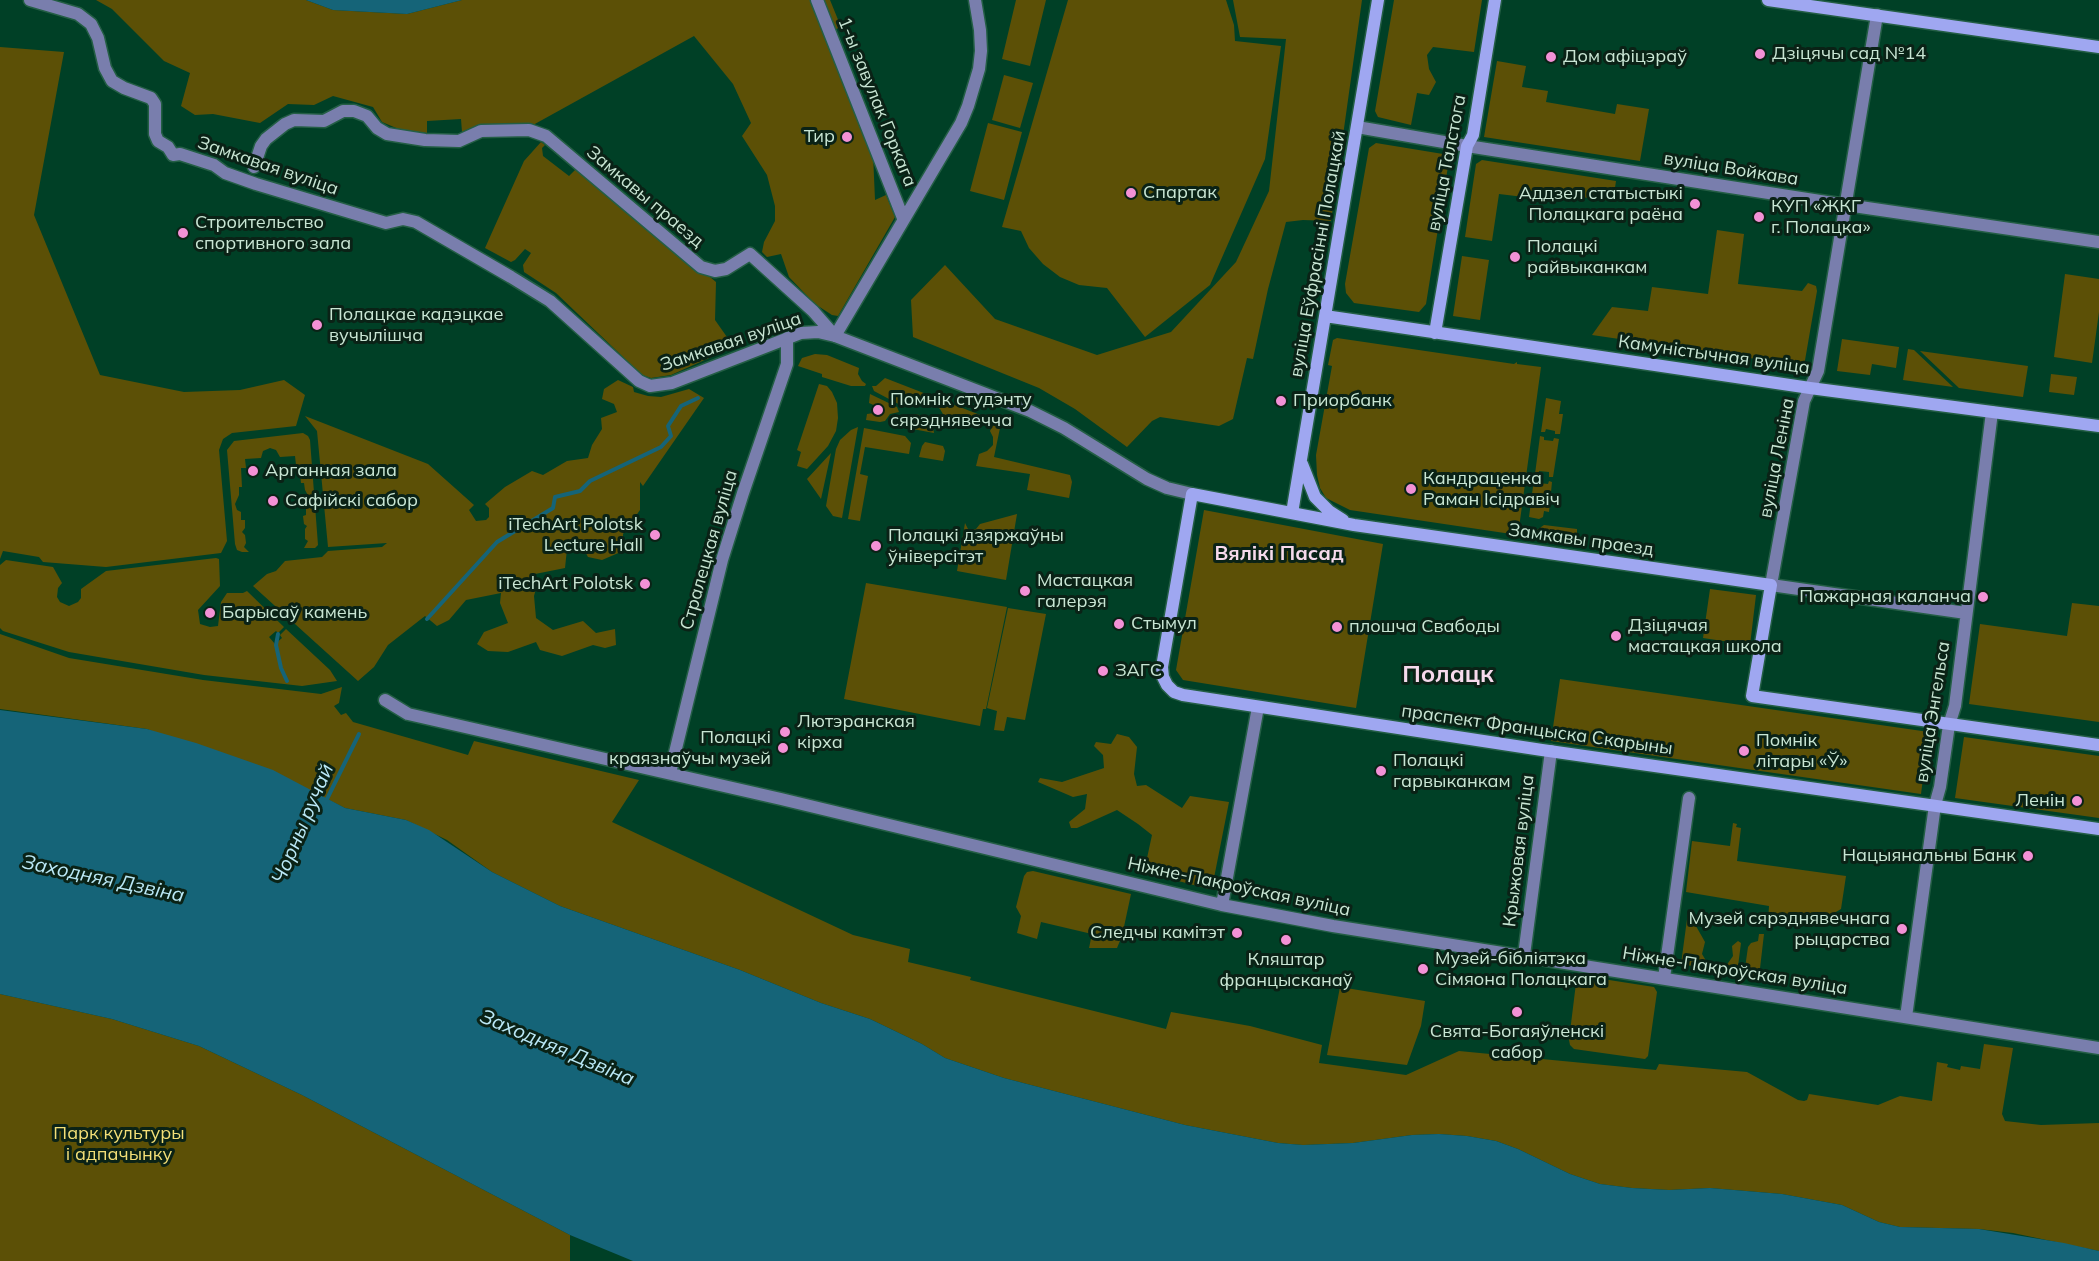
<!DOCTYPE html>
<html>
<head>
<meta charset="utf-8">
<style>
  body { margin:0 }
  canvas { display:block; background:#004026 }
</style>
</head>
<body>
<canvas width="2099" height="1261"></canvas>
<script>
const ctx = document.querySelector('canvas').getContext('2d');
ctx.lineJoin = 'round';
function fillPath(path, color) { ctx.fillStyle = color; ctx.fill(path, 'evenodd'); }
const toPath = rows => new Path2D(rows.map(r => 'M' + r).join(''));
function stroke(path, color, width, dash) { ctx.strokeStyle = color; ctx.lineWidth = width; ctx.lineCap = dash ? 'butt' : 'round'; ctx.setLineDash(dash || []); ctx.stroke(path); }
function label(font, color, halo, rows, align = 'center') {
  ctx.font = font + ' Mulish,sans-serif'; ctx.lineWidth = 6; ctx.setLineDash([]); ctx.textBaseline = 'middle'; ctx.strokeStyle = halo; ctx.fillStyle = color; for (const [text, x, y, turn = 0] of rows) {
    ctx.save(); ctx.translate(x, y); ctx.rotate((+turn || 0) * Math.PI / 180); ctx.textAlign = isNaN(turn) ? turn : align; if (halo) ctx.strokeText(text, 0, 0); ctx.fillText(text, 0, 0); ctx.restore();
  }
}
fillPath(toPath([
  [96,0,306,0,333,10,407,14,462,0,830,0,841,27,824,34,873,154,875,200,886,195,895,217,838,316,832,315,815,304,789,277,781,254,767,257,762,252,764,242,775,221,775,206,767,175,742,136,751,123,733,84,694,36,533,125,478,125,462,132,461,119,427,121,427,133,401,130,382,122,373,107,333,96,314,105,288,104,260,123,213,114,195,115,181,106,190,73,164,61,112,9],
  [1016,0,1046,0,1030,66,1002,59],
  [1068,0,1226,0,1234,25,1235,41,1281,46,1265,159,1210,285,1145,337,1107,288,1079,285,1060,277,1043,264,1029,248,1021,231,1002,227],
  [1233,0,1362,0,1331,221,1303,220,1286,222,1268,289,1253,359,1247,358,1233,419,1219,426,1160,417,1152,421,1127,447,1075,409,1039,388,913,337,911,300,945,265,995,319,1097,355,1171,332,1236,262,1269,191,1286,39,1240,37],
  [1394,0,1482,0,1474,52,1433,47,1427,55,1429,69,1436,82,1429,95,1417,93,1411,125,1378,117,1375,111],
  [0,47,64,52,34,215,100,375,184,392,240,390,284,380,305,395,296,426,232,433,223,439,219,450,227,541,221,553,106,567,43,562,39,557,3,551,0,559],
  [1497,61,1526,66,1522,87,1548,91,1546,102,1615,114,1617,104,1649,109,1640,161,1484,137],
  [1004,75,1033,83,1020,128,992,120],
  [988,123,1022,132,1004,200,970,191],
  [541,142,545,145,542,148,543,156,569,176,578,167,716,282,715,320,734,347,671,375,651,378,642,375,556,293,524,272,523,265,531,253,525,249,515,260,511,262,485,248,524,161],
  [1376,143,1443,154,1449,160,1426,304,1419,312,1354,303,1346,293,1345,284,1369,148],
  [1482,160,1616,181,1613,201,1525,190,1524,197,1499,194,1492,241,1465,237,1476,164],
  [1717,230,1744,234,1738,284,1802,291,1808,283,1816,286,1817,291,1804,366,1592,335,1612,307,1648,311,1652,287,1708,294],
  [1462,256,1489,260,1480,320,1453,316],
  [2065,274,2099,279,2099,312,2092,363,2054,357],
  [1337,338,1514,364,1517,362,1517,364,1541,367,1518,535,1350,510,1326,498,1320,488,1317,475,1316,455,1332,366,1328,365,1333,340],
  [1842,339,1899,347,1896,368,1872,364,1870,375,1837,371],
  [1908,349,1914,350,1953,387,1903,380],
  [1920,351,2028,366,2023,397,1959,388],
  [815,354,827,355,859,368,858,374,862,381,866,384,865,386,851,386,822,377,822,374,798,366,802,358],
  [2051,374,2077,377,2074,395,2049,392],
  [885,378,988,418,984,424,974,422,962,423,951,428,940,409,933,403,925,400,917,400,904,407,874,391,872,386,876,386],
  [618,380,633,387,634,392,648,396,661,397,689,389,704,398,643,486,640,482,640,510,623,534,623,551,602,560,588,557,581,544,567,549,565,568,535,574,537,585,534,596,536,618,553,630,583,621,596,633,615,629,616,645,605,648,593,645,562,656,540,650,536,642,508,652,488,651,477,644,484,632,508,623,500,603,501,593,466,600,449,620,437,626,425,616,388,645,374,667,358,681,253,586,267,574,276,571,285,561,322,557,328,551,382,547,387,543,328,547,317,431,305,416,428,464,474,505,469,510,476,521,486,520,489,517,489,508,485,504,505,487,532,471,543,475,567,461,588,458,592,445,602,429,601,418,617,412,614,404,602,399,604,389],
  [819,384,827,386,832,392,837,403,838,418,836,431,828,446,807,469,797,466,801,452,797,450],
  [870,394,897,407,899,412,890,414,885,421,880,422,866,420,867,414,881,412,880,408,869,403],
  [1546,398,1561,401,1559,414,1563,414,1560,434,1555,434,1555,431,1546,429,1545,432,1541,432],
  [915,414,928,417,932,421,934,433,902,427,904,422],
  [995,421,1001,423,994,457,1070,475,1072,482,1069,498,1027,490,1030,474,976,466,979,454,987,451,993,445,993,437,990,431],
  [858,427,842,518,833,516,826,506,836,449,840,440,851,430],
  [864,428,905,436,911,443,909,454,865,447,860,474,868,476,860,521,848,519],
  [303,433,308,436,310,440,318,545,315,548,304,548,308,541,305,539,305,529,307,526,304,524,303,516,306,515,306,508,310,499,305,490,304,483,301,483,299,465,296,465,295,456,280,457,276,450,270,448,263,451,261,458,245,459,246,468,241,468,242,487,239,487,239,495,235,504,237,510,241,512,241,520,245,520,245,528,242,532,245,535,246,543,244,547,249,552,242,552,237,550,235,544,227,450,234,441],
  [1540,436,1544,437,1544,440,1553,441,1554,438,1559,439,1553,477,1549,477,1549,472,1539,471,1539,474,1535,474],
  [925,442,943,446,945,451,943,461,919,457,922,446],
  [831,453,821,499,807,479],
  [1534,479,1538,479,1538,483,1548,484,1549,481,1552,482,1549,512,1544,511,1543,517,1539,519,1529,517],
  [1204,510,1383,544,1356,708,1183,680,1176,670],
  [1017,514,1006,580,957,571,965,523,968,529,972,530,976,529,980,524],
  [1544,525,1577,529,1577,543,1528,536],
  [216,558,219,559,220,586,198,610,200,624,210,627,218,626,221,602,227,593,243,593,247,591,284,627,278,633,276,631,269,637,275,644,282,638,280,635,286,629,330,670,337,681,302,686,204,675,69,652,3,631,0,628,0,565,6,560,53,567,62,583,58,588,57,597,60,602,69,606,78,602,81,598,81,589,106,571],
  [866,583,1007,607,986,709,983,709,980,726,844,699],
  [1710,589,1756,595,1750,645,1703,638],
  [2072,603,2099,606,2099,722,1969,704,1980,624,2067,636],
  [1008,608,1046,614,1025,720,1007,717,1004,731,994,730,997,711,987,708],
  [0,634,69,658,203,680,321,694,342,687,339,703,334,706,341,715,346,713,353,722,468,755,474,741,639,780,612,822,853,935,910,949,908,962,971,977,970,980,1166,1029,1171,1012,1250,1026,1322,1045,1319,1063,1406,1075,1459,1051,1656,1070,1659,1064,1747,1072,1798,1100,1804,1101,1807,1100,1809,1094,1878,1105,1900,1096,1932,1101,1937,1062,1948,1064,1947,1067,1960,1070,1961,1066,1980,1069,1984,1044,2013,1048,2002,1114,2005,1121,2041,1125,2099,1123,2099,1251,2013,1233,1979,1229,1900,1227,1879,1222,1842,1205,1782,1194,1710,1188,1669,1190,1632,1188,1600,1184,1570,1174,1518,1149,1496,1141,1467,1136,1439,1134,1412,1135,1353,1143,1303,1145,1278,1143,1185,1125,1004,1078,945,1058,922,1044,870,1019,821,1003,740,970,560,906,492,872,447,840,406,820,345,808,327,799,147,729,0,709],
  [1560,679,1929,732,1921,794,1551,741],
  [1117,734,1129,737,1137,747,1134,774,1137,786,1146,785,1182,808,1190,796,1229,802,1212,888,1209,889,1144,872,1152,835,1138,824,1117,810,1077,828,1071,828,1069,822,1085,809,1087,794,1073,797,1038,782,1040,778,1062,782,1104,768,1103,755,1094,746,1096,742,1111,744],
  [1964,737,2099,756,2099,818,1955,798],
  [1733,823,1737,824,1736,827,1741,828,1737,861,1846,876,1841,909,1819,922,1786,916,1784,924,1768,922,1769,906,1686,892,1692,841,1730,846],
  [1033,871,1131,894,1122,936,1117,948,1089,948,1092,934,1041,922,1037,939,1017,933,1021,916,1016,907,1024,876,1027,872],
  [1688,912,1705,942,1702,954,1708,964,1713,967,1726,966,1733,956,1732,946,1738,941,1741,943,1737,974,1681,964],
  [1759,934,1764,934,1759,977,1744,975,1748,947,1751,943,1758,941],
  [1577,975,1654,987,1657,992,1648,1056,1645,1059,1574,1049,1570,1045,1569,1040],
  [1340,987,1425,1001,1421,1026,1407,1065,1327,1055],
  [0,994,112,1019,199,1046,302,1095,570,1235,570,1261,0,1261]
]), '#5c5006');
fillPath(toPath([
  [306,0,462,0,407,14,333,10],
  [0,710,147,729,196,743,273,770,345,808,406,820,429,830,492,872,560,906,740,970,821,1003,870,1019,922,1044,945,1058,1004,1078,1185,1125,1278,1143,1303,1145,1353,1143,1412,1135,1439,1134,1467,1136,1496,1141,1518,1149,1570,1174,1600,1184,1632,1188,1669,1190,1710,1188,1782,1194,1842,1205,1879,1222,1900,1227,1979,1229,2064,1243,2099,1251,2099,1261,633,1261,570,1235,302,1095,199,1046,112,1019,0,994]
]), '#156478');
stroke(toPath([
  [427,619,497,542,553,508,555,497,580,491,590,481,661,447,671,436,668,426,681,406,698,398],
  [278,634,276,645,281,668,287,681],
  [325,803,359,734]
]), '#156478', 4);
const street = toPath([
  [30,0,78,14,91,24,98,38,105,68,112,81,124,88,151,98,155,104,155,134,158,141,168,147,173,155,180,154,214,165,225,173,256,184,386,223,403,219,416,222,511,277,550,301,639,381,650,386,672,383,801,333,818,332,835,336,1030,411,1064,428,1147,479,1167,488,1192,494],
  [817,0,903,218],
  [1877,15,1818,371,1804,401,1771,585,1966,613],
  [1357,127,1467,146,1833,203,2099,242],
  [254,167,261,146,266,139,285,124,294,120,324,121,343,111,354,111,367,116,377,128,387,134,425,140,459,141,481,131,529,130,546,136,701,267,715,271,726,269,750,254,813,311,835,336],
  [835,336,961,123,968,106,979,69,981,51,980,30,975,0],
  [385,700,408,714,781,799,1222,905,1333,926,2099,1048],
  [670,773,722,560,743,493,787,364,787,338],
  [1222,905,1258,707],
  [1524,955,1551,751],
  [1664,978,1689,798],
  [1906,1017,1935,805,1940,787,1949,725,1955,706,1992,412]
]);
const secondary = toPath([
  [1768,0,2099,47],
  [1325,316,1810,388,2099,426],
  [1435,333,1467,146,1473,135,1495,0],
  [1302,464,1315,497,1329,511,1343,520],
  [1292,513,1378,0],
  [2099,745,1752,696,1771,585,1354,525,1192,494,1162,667,1163,677,1167,685,1174,692,1183,695,1542,750,2099,829]
]);
stroke(street, '#245e45', 15);
stroke(secondary, '#245e45', 15);
stroke(street, '#797ead', 12);
stroke(secondary, '#9fa7f1', 12);
for (const [x, y, r, color] of [
  [1760,54,6,"#f391d6"],
  [1551,57,6,"#f391d6"],
  [847,137,6,"#f391d6"],
  [1131,193,6,"#f391d6"],
  [1695,204,6,"#f391d6"],
  [1759,217,6,"#f391d6"],
  [183,233,6,"#f391d6"],
  [1515,257,6,"#f391d6"],
  [317,325,6,"#f391d6"],
  [1281,401,6,"#f391d6"],
  [878,410,6,"#f391d6"],
  [253,471,6,"#f391d6"],
  [1411,489,6,"#f391d6"],
  [273,501,6,"#f391d6"],
  [655,535,6,"#f391d6"],
  [876,546,6,"#f391d6"],
  [645,584,6,"#f391d6"],
  [1025,591,6,"#f391d6"],
  [1983,597,6,"#f391d6"],
  [210,613,6,"#f391d6"],
  [1119,624,6,"#f391d6"],
  [1337,627,6,"#f391d6"],
  [1616,636,6,"#f391d6"],
  [1103,671,6,"#f391d6"],
  [785,732,6,"#f391d6"],
  [783,748,6,"#f391d6"],
  [1744,751,6,"#f391d6"],
  [1381,771,6,"#f391d6"],
  [2077,801,6,"#f391d6"],
  [2028,856,6,"#f391d6"],
  [1902,929,6,"#f391d6"],
  [1237,933,6,"#f391d6"],
  [1286,940,6,"#f391d6"],
  [1423,969,6,"#f391d6"],
  [1517,1012,6,"#f391d6"]
]) { const dot = new Path2D(); dot.arc(x, y, r, 0, 2 * Math.PI); ctx.fillStyle = color; ctx.fill(dot); stroke(dot, '#0a2216', 2); }
label('18px', '#c9e6d4', '#0a2216', [
  ["Дзіцячы сад №14",1772,54],
  ["Дом афіцэраў",1563,57],
  ["Тир",835,137,"right"],
  ["Спартак",1143,193],
  ["Аддзел статыстыкі",1683,194,"right"],
  ["Полацкага раёна",1683,215,"right"],
  ["КУП «ЖКГ",1771,207],
  ["г. Полацка»",1771,228],
  ["Строительство",195,223],
  ["спортивного зала",195,244],
  ["Полацкі",1527,247],
  ["райвыканкам",1527,268],
  ["Полацкае кадэцкае",329,315],
  ["вучылішча",329,336],
  ["Помнік студэнту",890,400],
  ["сярэднявечча",890,421],
  ["Приорбанк",1293,401],
  ["Арганная зала",265,471],
  ["Кандраценка",1423,479],
  ["Раман Ісідравіч",1423,500],
  ["Сафійскі сабор",285,501],
  ["iTechArt Polotsk",643,525,"right"],
  ["Lecture Hall",643,546,"right"],
  ["Полацкі дзяржаўны",888,536],
  ["ўніверсітэт",888,557],
  ["Мастацкая",1037,581],
  ["галерэя",1037,602],
  ["iTechArt Polotsk",633,584,"right"],
  ["Пажарная каланча",1971,597,"right"],
  ["Барысаў камень",222,613],
  ["Стымул",1131,624],
  ["Дзіцячая",1628,626],
  ["мастацкая школа",1628,647],
  ["плошча Свабоды",1349,627],
  ["ЗАГС",1115,671],
  ["Лютэранская",797,722],
  ["кірха",797,743],
  ["Полацкі",771,738,"right"],
  ["краязнаўчы музей",771,759,"right"],
  ["Помнік",1756,741],
  ["літары «Ў»",1756,762],
  ["Полацкі",1393,761],
  ["гарвыканкам",1393,782],
  ["Ленін",2065,801,"right"],
  ["Нацыянальны Банк",2016,856,"right"],
  ["Музей сярэднявечнага",1890,919,"right"],
  ["рыцарства",1890,940,"right"],
  ["Следчы камітэт",1225,933,"right"],
  ["Музей-бібліятэка",1435,959],
  ["Сімяона Полацкага",1435,980],
  ["Кляштар",1286,960,"center"],
  ["францысканаў",1286,981,"center"],
  ["Свята-Богаяўленскі",1517,1032,"center"],
  ["сабор",1517,1053,"center"]
], 'left');
label('18px', '#c9e6d4', '#0a2216', [
  ["1-ы завулак Горкага",877,102,68],
  ["вуліца Талстога",1447,163,-79],
  ["Замкавая вуліца",268,166,19],
  ["вуліца Войкава",1731,169,9],
  ["Замкавы праезд",645,197,40],
  ["вуліца Еўфрасінні Полацкай",1318,254,-80],
  ["Замкавая вуліца",731,342,-19],
  ["Камуністычная вуліца",1714,355,8],
  ["вуліца Леніна",1777,458,-79],
  ["Замкавы праезд",1581,540,8],
  ["Стралецкая вуліца",709,550,-74],
  ["вуліца Энгельса",1933,712,-81],
  ["праспект Францыска Скарыны",1537,730,8],
  ["Крыжовая вуліца",1519,851,-83],
  ["Ніжне-Пакроўская вуліца",1239,887,12],
  ["Ніжне-Пакроўская вуліца",1735,971,9]
]);
label('18px', '#f3df77', '#0a2216', [
  ["Парк культуры",119,1134],
  ["і адпачынку",119,1155]
]);
label('bold 20px', '#f6daec', '#0a2216', [
  ["Вялікі Пасад",1279,554]
]);
label('italic 20px', '#bbe9f7', '#0a2216', [
  ["Чорны ручай",303,824,-67],
  ["Заходняя Дзвіна",103,879,12],
  ["Заходняя Дзвіна",557,1048,23]
]);
label('bold 24px', '#f6daec', '#0a2216', [
  ["Полацк",1448,675]
]);
</script>
</body>
</html>
